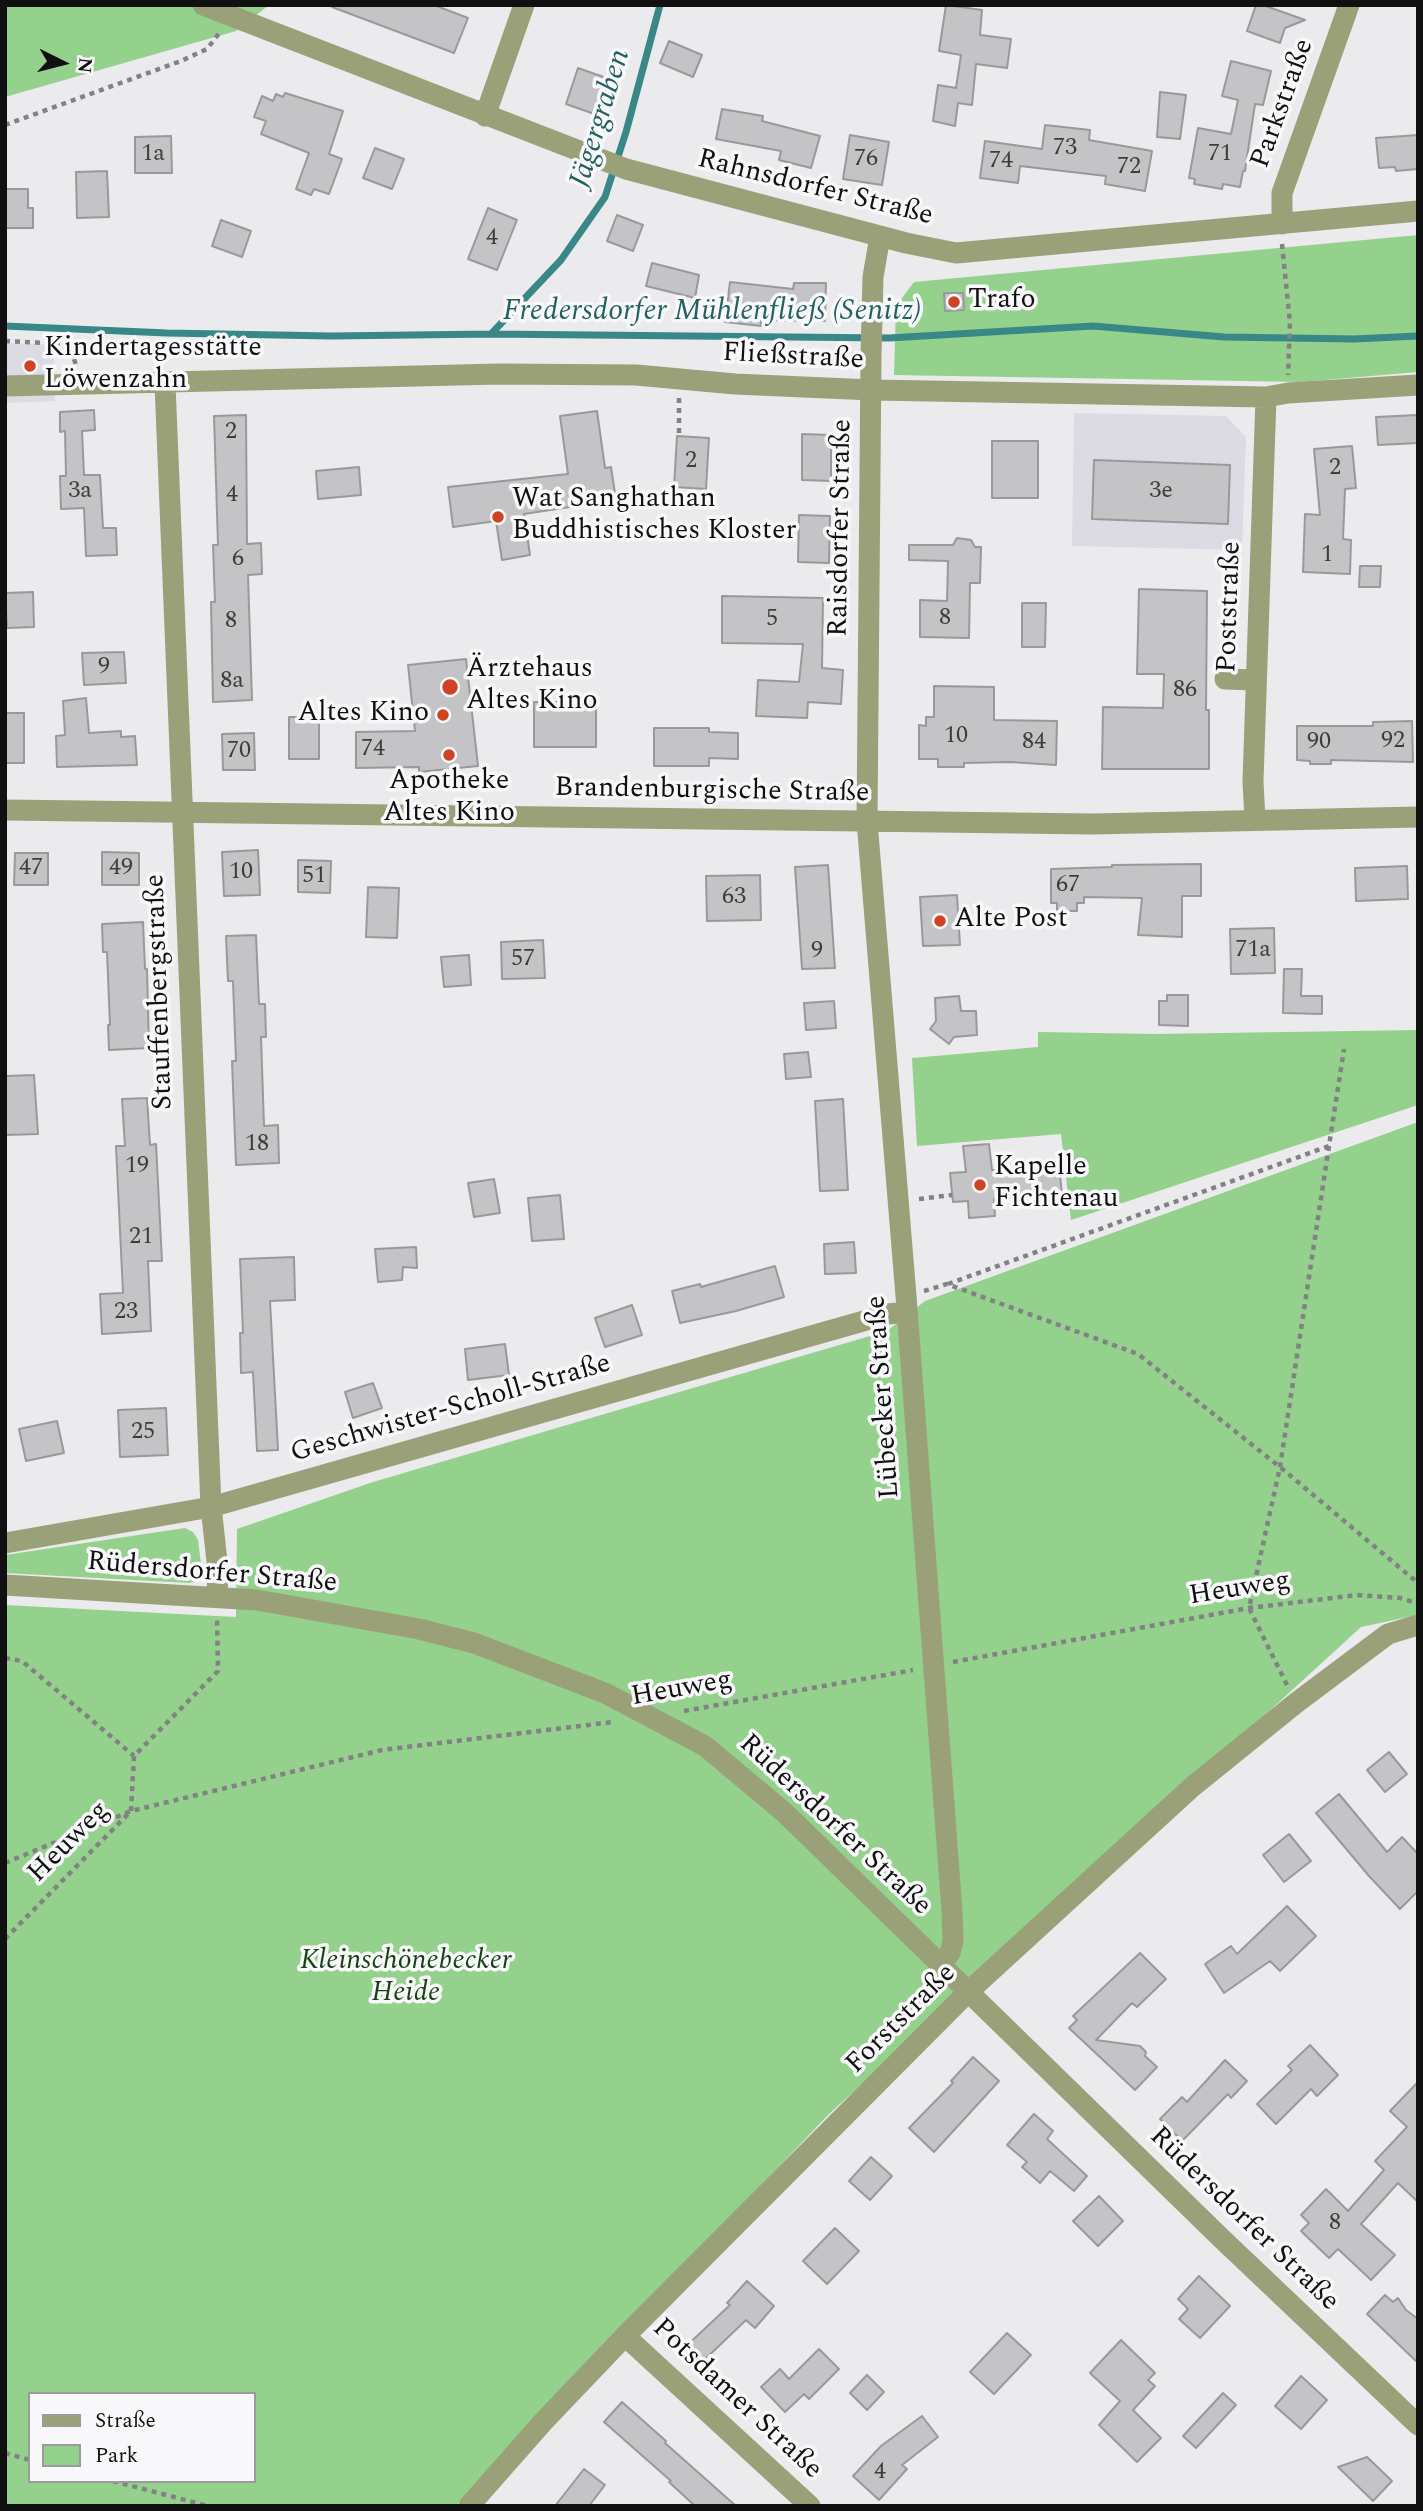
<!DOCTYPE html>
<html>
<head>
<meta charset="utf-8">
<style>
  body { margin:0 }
  #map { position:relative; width:1423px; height:2511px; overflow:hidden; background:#ebeaed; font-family:Spectral,serif }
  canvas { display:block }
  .frame { position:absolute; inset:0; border:7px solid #101011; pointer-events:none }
  .legend { position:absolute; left:28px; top:2392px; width:228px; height:91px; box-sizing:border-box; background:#f8f8fa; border:2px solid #9b9b9d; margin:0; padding:9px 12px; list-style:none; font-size:21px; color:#101011 }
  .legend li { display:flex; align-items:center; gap:14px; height:35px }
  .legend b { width:35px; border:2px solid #9b9b9d }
  .north { position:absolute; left:28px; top:28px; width:70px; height:70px; -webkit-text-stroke:5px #f8f8fa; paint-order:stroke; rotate:96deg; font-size:19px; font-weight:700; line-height:28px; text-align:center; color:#101011 }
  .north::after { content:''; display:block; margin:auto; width:24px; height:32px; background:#101011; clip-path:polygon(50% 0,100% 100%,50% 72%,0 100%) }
</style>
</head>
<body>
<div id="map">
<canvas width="1423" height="2511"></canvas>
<div class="frame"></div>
<ul class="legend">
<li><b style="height:9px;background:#9aa179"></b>Straße</li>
<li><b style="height:19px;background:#93d18c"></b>Park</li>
</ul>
<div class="north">N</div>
</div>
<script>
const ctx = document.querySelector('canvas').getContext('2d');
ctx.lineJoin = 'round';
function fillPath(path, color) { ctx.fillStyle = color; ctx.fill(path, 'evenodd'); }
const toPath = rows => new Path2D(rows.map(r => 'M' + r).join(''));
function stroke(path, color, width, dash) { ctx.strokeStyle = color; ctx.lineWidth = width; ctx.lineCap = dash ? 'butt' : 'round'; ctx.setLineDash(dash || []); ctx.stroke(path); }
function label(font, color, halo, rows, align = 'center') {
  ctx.font = font + ' Spectral,serif'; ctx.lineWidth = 7; ctx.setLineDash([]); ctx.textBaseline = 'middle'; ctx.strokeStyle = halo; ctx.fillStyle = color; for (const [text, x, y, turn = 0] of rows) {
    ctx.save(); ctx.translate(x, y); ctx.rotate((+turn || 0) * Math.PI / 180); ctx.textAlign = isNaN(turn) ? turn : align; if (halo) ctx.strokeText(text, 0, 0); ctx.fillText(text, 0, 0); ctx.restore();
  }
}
fillPath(toPath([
  [5,343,54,345,55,401,5,403],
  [1074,413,1226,416,1246,437,1242,550,1072,546]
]), '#dcdbe3');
fillPath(toPath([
  [5,5,269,5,236,31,5,97],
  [1418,235,1418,372,1301,382,894,375,896,306,914,282],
  [1418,1030,1418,1105,1071,1220,1061,1134,917,1146,912,1058,1038,1047,1038,1032,1155,1034],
  [1418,1122,1418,1615,1361,1627,828,2115,456,2506,5,2506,5,1605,236,1617,237,1529,373,1482,887,1331,925,1301],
  [30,2394,254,2394,254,2481,30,2481],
  [185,1528,193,1532,198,1540,202,1572,197,1580,190,1583,5,1573,5,1555]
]), '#93d18c');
stroke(toPath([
  [5,326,167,333,331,336,491,334,889,338,1093,326,1224,337,1354,339,1418,336],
  [491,334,561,260,605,197,626,132,660,5]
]), '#398787', 7);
const building = toPath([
  [332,5,434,5,468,18,454,53,332,7,332,5],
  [946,5,982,10,980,35,1011,39,1007,68,976,64,972,105,958,103,955,126,933,121,938,85,956,88,961,55,939,51,946,5],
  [1256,5,1263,5,1305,20,1285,28,1280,43,1247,31,1256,5],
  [669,41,702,55,693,77,660,63,669,41],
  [1231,61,1271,71,1263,105,1255,104,1245,171,1243,171,1240,187,1223,184,1222,189,1194,184,1195,179,1189,178,1198,128,1231,134,1238,100,1222,96,1231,61],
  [578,68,615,81,603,117,566,104,578,68],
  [1160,92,1186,95,1180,139,1157,137,1160,92],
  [285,93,343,111,329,154,342,159,329,194,314,189,311,195,296,189,309,153,261,134,266,121,254,117,262,96,273,101,276,94,283,97,285,93],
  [722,109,763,116,762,121,820,136,811,168,779,160,781,151,716,139,722,109],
  [1045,125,1090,130,1089,140,1152,151,1145,191,1105,184,1106,176,1020,166,1018,183,980,178,985,141,1042,149,1045,125],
  [850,135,889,142,882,185,843,179,850,135],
  [1418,135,1418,169,1396,171,1395,167,1379,168,1376,138,1418,135],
  [171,136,172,173,135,173,135,137,171,136],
  [375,148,404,159,392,189,363,178,375,148],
  [107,171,109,217,77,218,76,172,107,171],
  [5,189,28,189,28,208,33,208,33,228,5,228,5,189],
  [488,208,517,220,497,270,468,259,488,208],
  [617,215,643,225,633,251,607,241,617,215],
  [221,220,251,231,242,257,212,246,221,220],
  [652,263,699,275,695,298,646,286,652,263],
  [730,282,793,289,794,283,826,283,825,321,761,320,761,326,725,322,730,282],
  [944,293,963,293,964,310,945,311,944,293],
  [94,410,95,430,82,431,84,475,100,475,103,528,116,528,117,555,86,556,84,508,61,509,60,476,66,476,65,431,60,432,60,412,94,410],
  [597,411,605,468,611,467,616,500,524,514,530,555,502,560,496,521,453,527,448,487,568,474,560,416,597,411],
  [246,415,247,544,261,543,262,574,248,575,252,700,213,702,211,602,215,602,213,545,218,545,214,416,246,415],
  [1418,415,1418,443,1378,445,1376,417,1418,415],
  [802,434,831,435,831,481,802,480,802,434],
  [677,436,709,438,706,489,674,487,677,436],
  [992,441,1038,441,1038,498,992,498,992,441],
  [1352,446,1356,488,1345,489,1343,539,1351,540,1350,574,1303,572,1305,514,1320,515,1314,449,1352,446],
  [1094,460,1230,465,1228,524,1092,519,1094,460],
  [359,467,361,495,318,499,316,471,359,467],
  [799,515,830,516,829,563,798,562,799,515],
  [957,538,971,540,975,547,981,547,980,583,970,583,969,638,920,637,920,600,947,601,948,561,909,560,909,545,953,545,957,538],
  [1360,566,1381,566,1380,587,1359,587,1360,566],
  [1139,589,1207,591,1206,710,1209,710,1209,769,1102,769,1103,707,1163,708,1164,674,1137,674,1139,589],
  [33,592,34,627,7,628,5,593,33,592],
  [722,596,823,598,822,668,843,670,841,704,808,702,807,718,756,716,758,680,799,682,803,644,722,643,722,596],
  [1022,603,1046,603,1045,647,1022,647,1022,603],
  [124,652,126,683,84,685,82,653,124,652],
  [466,659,478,766,419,772,419,767,356,768,356,732,415,731,408,665,466,659],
  [934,686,994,687,994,720,1057,721,1056,765,1010,762,964,763,964,767,938,767,938,759,919,759,919,725,926,726,926,717,934,717,934,686],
  [86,698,89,733,121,731,121,737,135,736,137,765,57,767,56,736,65,735,63,701,86,698],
  [534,702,596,702,596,747,534,747,534,702],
  [5,713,24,713,24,763,5,763,5,713],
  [289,717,319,717,319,759,289,759,289,717],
  [1412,721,1413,762,1331,760,1331,764,1310,764,1310,761,1297,760,1297,726,1373,726,1373,722,1412,721],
  [654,728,709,728,709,732,738,733,738,759,709,758,709,766,654,766,654,728],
  [254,733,255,770,223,770,222,734,254,733],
  [258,850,260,895,224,896,222,852,258,850],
  [102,852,139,853,139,885,102,885,102,852],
  [15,853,48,853,48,885,14,885,15,853],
  [298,860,331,861,330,893,298,892,298,860],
  [1201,864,1201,896,1182,896,1182,937,1138,935,1142,898,1084,897,1084,903,1077,903,1077,911,1057,911,1057,903,1051,903,1051,869,1112,867,1112,865,1201,864],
  [828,865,835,968,802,969,795,867,828,865],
  [1407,866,1408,899,1356,901,1355,868,1407,866],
  [760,875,761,920,707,921,706,876,760,875],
  [368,887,399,888,397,938,366,937,368,887],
  [957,895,960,945,923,946,920,897,957,895],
  [143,922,145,969,147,969,149,1048,109,1050,108,1025,110,1025,107,952,103,952,102,924,143,922],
  [1274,928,1275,973,1231,974,1230,929,1274,928],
  [256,935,259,1004,265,1004,266,1037,261,1037,264,1126,278,1125,279,1163,236,1165,232,1061,236,1061,233,981,228,981,226,936,256,935],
  [543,940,545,978,502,979,501,942,543,940],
  [469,955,471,985,444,987,441,957,469,955],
  [1284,969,1302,969,1301,996,1322,996,1322,1014,1283,1013,1284,969],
  [1167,995,1188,995,1188,1026,1159,1025,1159,1001,1167,1001,1167,995],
  [959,996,961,1011,976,1011,977,1035,954,1037,949,1044,930,1029,936,1021,935,998,959,996],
  [834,1001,836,1028,806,1030,804,1003,834,1001],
  [808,1052,811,1077,786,1079,784,1054,808,1052],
  [34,1075,38,1134,5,1135,5,1076,34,1075],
  [147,1098,150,1145,156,1144,162,1261,148,1261,151,1331,102,1334,100,1294,123,1293,116,1146,125,1146,122,1099,147,1098],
  [843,1099,848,1190,820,1191,815,1101,843,1099],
  [989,1144,992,1170,1059,1166,1062,1194,994,1199,995,1216,969,1218,968,1201,953,1202,950,1173,966,1172,963,1146,989,1144],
  [494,1179,500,1213,474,1217,468,1183,494,1179],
  [560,1195,564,1239,532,1241,528,1198,560,1195],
  [854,1242,856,1273,825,1274,824,1244,854,1242],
  [416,1247,417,1268,403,1267,402,1280,378,1282,375,1249,416,1247],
  [294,1257,295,1300,270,1301,278,1450,257,1451,253,1372,241,1373,240,1333,243,1333,240,1259,294,1257],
  [775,1266,784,1297,736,1311,680,1323,672,1291,700,1284,701,1287,775,1266],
  [632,1305,642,1335,605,1347,595,1318,632,1305],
  [505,1344,509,1375,468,1380,465,1349,505,1344],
  [373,1383,382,1408,353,1418,345,1392,373,1383],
  [166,1408,168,1455,120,1457,118,1410,166,1408],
  [57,1421,64,1453,26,1461,19,1429,57,1421],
  [1389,1752,1407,1774,1385,1792,1367,1770,1389,1752],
  [1339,1794,1387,1852,1402,1837,1418,1854,1418,1891,1400,1909,1369,1876,1316,1813,1339,1794],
  [1289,1834,1311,1861,1284,1882,1263,1855,1289,1834],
  [1287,1906,1316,1936,1280,1971,1270,1961,1224,1993,1205,1964,1231,1946,1237,1954,1287,1906],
  [1140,1953,1166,1979,1137,2007,1132,2003,1096,2040,1140,2046,1146,2052,1145,2056,1157,2067,1135,2090,1069,2028,1077,2020,1073,2016,1140,1953],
  [1310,2045,1338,2075,1317,2096,1311,2089,1276,2124,1257,2104,1292,2070,1288,2066,1310,2045],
  [973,2057,999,2081,934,2152,909,2128,953,2083,951,2081,973,2057],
  [1225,2060,1247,2081,1231,2098,1228,2094,1182,2141,1160,2119,1182,2097,1187,2102,1225,2060],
  [1418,2082,1418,2202,1398,2183,1361,2224,1395,2255,1371,2280,1338,2249,1329,2258,1301,2231,1309,2223,1301,2215,1326,2189,1348,2211,1384,2170,1375,2161,1407,2127,1390,2111,1418,2082],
  [1034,2114,1053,2131,1047,2139,1087,2176,1074,2191,1050,2171,1040,2183,1022,2167,1027,2162,1007,2145,1034,2114],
  [871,2157,892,2176,870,2200,849,2181,871,2157],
  [1099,2196,1123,2221,1098,2246,1073,2221,1099,2196],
  [835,2228,859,2251,827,2284,803,2261,835,2228],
  [1199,2276,1230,2306,1200,2338,1179,2319,1188,2309,1178,2299,1199,2276],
  [747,2281,774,2306,755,2328,746,2320,697,2367,681,2351,730,2305,727,2303,747,2281],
  [1385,2295,1393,2302,1398,2298,1406,2310,1418,2319,1418,2363,1367,2314,1385,2295],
  [1007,2333,1031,2355,994,2394,970,2372,1007,2333],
  [1121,2340,1155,2373,1148,2380,1155,2386,1133,2410,1161,2438,1137,2462,1099,2425,1120,2401,1090,2373,1121,2340],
  [819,2349,839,2369,809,2399,804,2394,785,2412,761,2387,780,2369,789,2379,819,2349],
  [867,2375,884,2392,867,2410,850,2393,867,2375],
  [1301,2376,1327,2400,1301,2429,1275,2406,1301,2376],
  [1223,2393,1236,2405,1196,2448,1183,2436,1223,2393],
  [622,2402,666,2441,665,2443,736,2506,695,2506,669,2482,671,2481,604,2422,622,2402],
  [922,2416,938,2437,902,2465,907,2469,879,2500,853,2476,881,2446,922,2416],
  [1367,2457,1392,2481,1373,2501,1338,2467,1367,2457],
  [584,2469,605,2485,589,2506,555,2506,584,2469]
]);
fillPath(building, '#c4c4c6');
stroke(building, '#99999b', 2);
stroke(toPath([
  [5,125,181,61,207,49,220,32],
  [1282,244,1290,323,1288,375],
  [5,341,69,344,76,365],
  [679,398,679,436],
  [919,1199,952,1195],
  [948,1284,1329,1146,1344,1049],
  [924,1291,947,1284,1138,1354,1280,1467,1418,1583],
  [5,1658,22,1661,134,1756],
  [953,1662,1249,1608,1357,1595,1400,1598,1417,1603],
  [1287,1685,1249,1608,1280,1467,1329,1146],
  [684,1711,913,1670],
  [131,1811,134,1756,218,1671,217,1616],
  [5,1863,131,1811,382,1750,613,1722],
  [5,1939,128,1814],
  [5,2453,30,2460],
  [113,2481,208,2506]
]), '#828183', 4.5, [5, 5]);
stroke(toPath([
  [203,5,626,169,906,243,956,253,1418,211],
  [485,116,524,5],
  [1282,224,1282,193,1349,5],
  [880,236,873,277,871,355,867,821,906,1296,952,1911,953,1941,950,1953,941,1964],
  [165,384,211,1507,218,1570,217,1597],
  [5,386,499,374,636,375,735,384,872,390,1266,397,1288,393,1418,385],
  [1225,679,1256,680],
  [5,810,1092,824,1418,817],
  [1255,820,1253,781,1266,397],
  [5,1543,211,1507,888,1314,907,1312],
  [5,1585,257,1600,419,1629,474,1643,605,1693,705,1746,785,1813,1221,2238,1418,2425],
  [625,2336,810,2506],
  [469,2506,543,2422,625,2336,968,1992,1192,1787,1296,1703,1388,1634,1418,1625]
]), '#9aa179', 21);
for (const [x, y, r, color] of [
  [954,302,7,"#cd4323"],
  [30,366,7,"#cd4323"],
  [498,517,7,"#cd4323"],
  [450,687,9,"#cd4323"],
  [443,715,7,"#cd4323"],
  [449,755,7,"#cd4323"],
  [940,921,7,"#cd4323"],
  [980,1185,7,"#cd4323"]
]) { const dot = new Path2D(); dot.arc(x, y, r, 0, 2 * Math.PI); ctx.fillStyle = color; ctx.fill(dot); stroke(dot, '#f8f8fa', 2.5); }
label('24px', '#3d3d3e', null, [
  ["73",1065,149],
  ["1a",153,155],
  ["71",1220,155],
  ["76",866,160],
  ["74",1001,162],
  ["72",1129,168],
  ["4",492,239],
  ["2",231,433],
  ["2",691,462],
  ["2",1335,469],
  ["3a",80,492],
  ["3e",1161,492],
  ["4",232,496],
  ["1",1327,556],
  ["6",238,560],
  ["8",945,619],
  ["5",772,620],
  ["8",231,622],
  ["9",104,668],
  ["8a",232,682],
  ["86",1185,691],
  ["10",956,737],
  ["92",1393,742],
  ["84",1034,743],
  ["90",1319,743],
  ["74",373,750],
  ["70",239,752],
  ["47",31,869],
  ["49",121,869],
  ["10",241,873],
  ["51",314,877],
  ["67",1068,886],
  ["63",734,898],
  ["71a",1253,951],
  ["9",817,952],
  ["57",523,960],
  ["18",257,1145],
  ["19",137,1167],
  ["21",141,1238],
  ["23",126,1313],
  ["25",143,1433],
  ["8",1335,2224],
  ["4",880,2473]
]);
label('28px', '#101011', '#f8f8fa', [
  ["Parkstraße",1284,104,-70],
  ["Rahnsdorfer Straße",815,189,14],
  ["Fließstraße",793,358,3],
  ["Raisdorfer Straße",842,528,-89],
  ["Poststraße",1231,607,-88],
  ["Brandenburgische Straße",712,792,1],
  ["Stauffenbergstraße",161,992,-92],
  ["Lübecker Straße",885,1397,-94],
  ["Geschwister-Scholl-Straße",451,1410,-16],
  ["Rüdersdorfer Straße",212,1574,5],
  ["Heuweg",1240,1590,-9],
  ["Heuweg",682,1690,-10],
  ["Rüdersdorfer Straße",834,1826,43],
  ["Heuweg",70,1843,-45],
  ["Forststraße",902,2020,-45],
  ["Rüdersdorfer Straße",1243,2220,44],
  ["Potsdamer Straße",736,2400,43]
]);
label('28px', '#101011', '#f8f8fa', [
  ["Trafo",968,302],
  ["Kindertagesstätte",44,350],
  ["Löwenzahn",44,382],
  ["Wat Sanghathan",512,501],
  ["Buddhistisches Kloster",512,533],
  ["Ärztehaus",466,671],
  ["Altes Kino",466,703],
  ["Altes Kino",429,715,"right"],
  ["Apotheke",449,783,"center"],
  ["Altes Kino",449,815,"center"],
  ["Alte Post",954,921],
  ["Kapelle",994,1169],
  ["Fichtenau",994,1201]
], 'left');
label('italic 28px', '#144210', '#f8f8fa', [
  ["Kleinschönebecker",406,1963],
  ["Heide",406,1995]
]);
label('italic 30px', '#236161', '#f8f8fa', [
  ["Jägergraben",602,119,-73],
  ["Fredersdorfer Mühlenfließ (Senitz)",712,313]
]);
</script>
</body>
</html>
